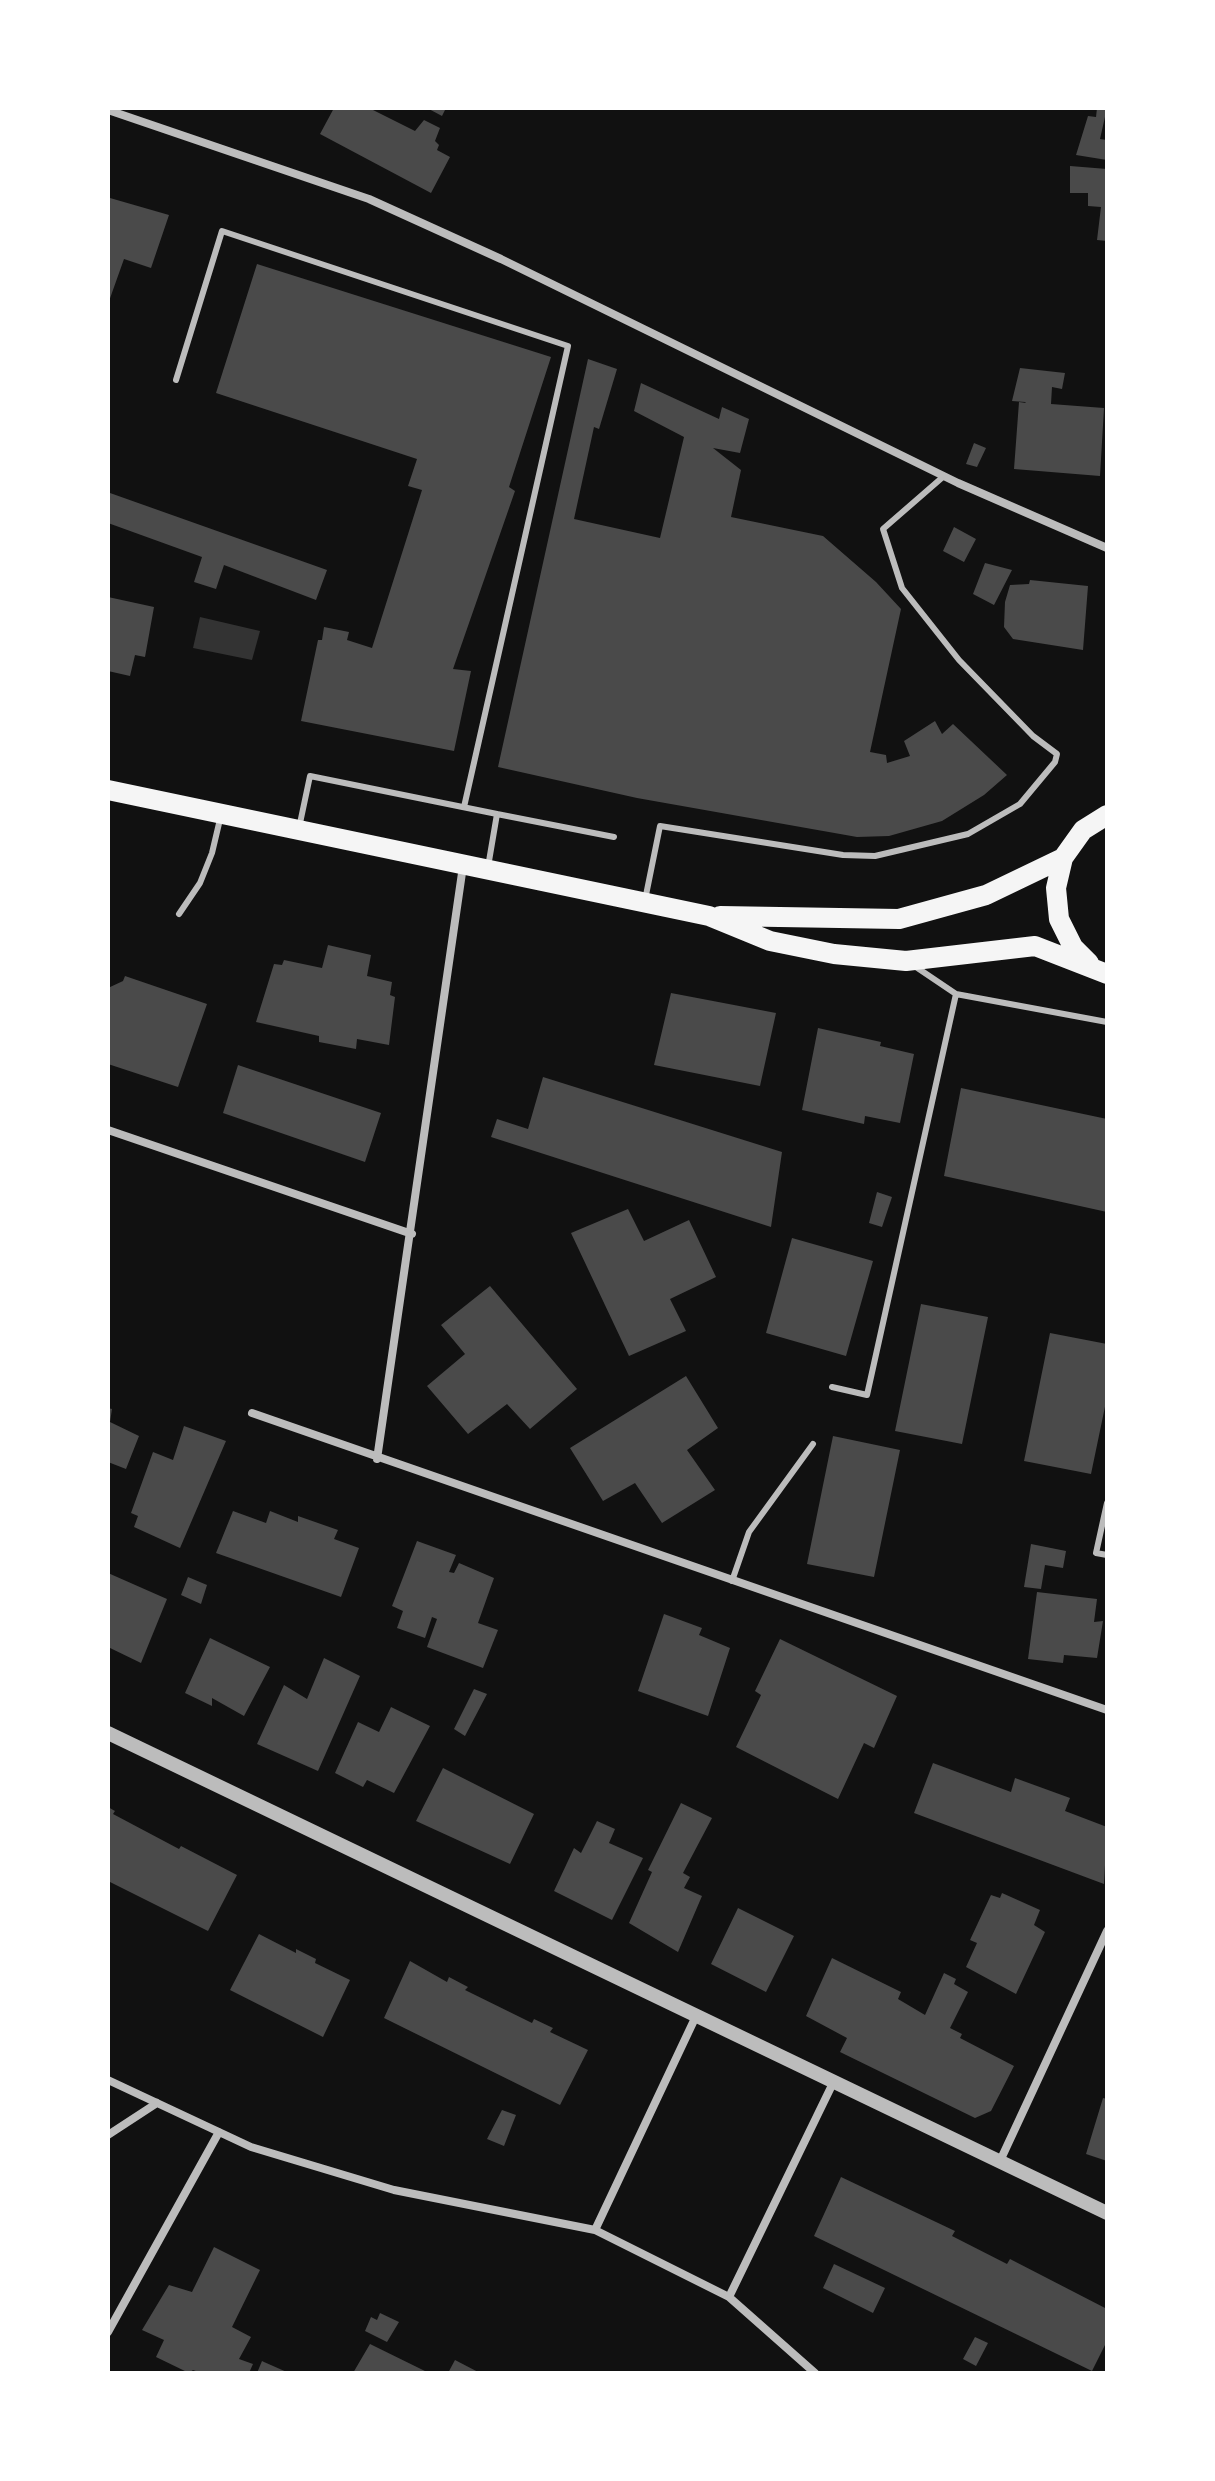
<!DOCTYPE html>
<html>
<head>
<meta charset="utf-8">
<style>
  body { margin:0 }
  #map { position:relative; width:1215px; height:2481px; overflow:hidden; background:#111; font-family:Karla,sans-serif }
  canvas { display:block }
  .frame { position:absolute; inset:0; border:110px solid #fff; pointer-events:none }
</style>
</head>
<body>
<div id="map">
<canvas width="1215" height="2481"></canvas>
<div class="frame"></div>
</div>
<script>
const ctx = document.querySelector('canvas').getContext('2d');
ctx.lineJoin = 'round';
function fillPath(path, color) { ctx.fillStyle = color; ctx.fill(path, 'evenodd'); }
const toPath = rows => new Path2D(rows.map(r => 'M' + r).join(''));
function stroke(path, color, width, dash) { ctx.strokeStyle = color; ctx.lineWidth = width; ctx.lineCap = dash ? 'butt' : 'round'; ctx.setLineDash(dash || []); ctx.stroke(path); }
fillPath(toPath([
  [200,617,260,631,252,660,193,648]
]), '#333');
fillPath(toPath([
  [334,108,369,108,415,131,424,120,440,128,435,141,439,145,437,150,450,157,431,193,320,134],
  [427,108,446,108,442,116],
  [1097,108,1107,108,1100,139,1107,140,1107,160,1076,155,1088,116,1096,117],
  [1070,166,1107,169,1107,241,1097,240,1101,207,1088,206,1088,193,1070,193],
  [110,198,169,215,151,268,124,259,108,304],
  [257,264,551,357,509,487,515,491,453,669,471,671,454,751,301,721,318,640,322,640,324,627,349,632,347,640,372,648,422,490,408,486,417,459,216,393],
  [588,359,617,369,599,429,594,427,574,519,660,538,684,437,634,411,641,383,719,419,722,407,749,419,740,453,713,448,741,470,731,517,823,536,876,582,901,609,870,752,886,755,887,763,910,756,904,741,935,721,942,734,953,724,1007,775,984,795,942,821,889,836,857,837,637,798,498,767],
  [1020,368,1065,373,1062,389,1052,387,1051,404,1104,408,1100,476,1014,469,1019,402,1026,403,1025,402,1012,401],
  [974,443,986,448,977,467,966,464],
  [110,493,327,570,316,600,224,565,216,589,194,582,202,557,108,523],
  [954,527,976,539,964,562,943,551],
  [985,563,1012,570,994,605,973,594],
  [1030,580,1088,586,1083,650,1013,639,1004,627,1005,602,1010,585,1029,584],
  [108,597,154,607,145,657,135,655,130,676,108,671],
  [328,945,371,955,367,976,392,982,390,995,395,997,389,1045,357,1039,356,1049,319,1042,319,1036,256,1022,274,964,282,965,284,960,322,968],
  [125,976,207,1004,178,1087,108,1064,108,988,123,981],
  [671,993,776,1013,760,1086,654,1065],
  [818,1028,881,1042,880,1046,914,1054,900,1123,865,1116,864,1124,802,1110],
  [238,1065,381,1113,365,1162,223,1113],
  [543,1077,782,1152,771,1227,491,1137,497,1119,528,1129],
  [961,1088,1107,1119,1107,1212,944,1176],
  [877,1192,892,1197,882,1227,869,1223],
  [628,1209,644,1241,689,1220,716,1277,670,1299,686,1331,629,1356,571,1233],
  [792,1238,873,1261,846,1356,766,1333],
  [490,1286,577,1389,530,1429,507,1404,468,1434,427,1386,465,1354,441,1325],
  [921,1304,988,1317,962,1444,895,1431],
  [1050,1333,1107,1344,1107,1397,1091,1474,1024,1461],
  [686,1376,718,1428,687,1450,715,1490,662,1523,635,1483,603,1501,570,1448],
  [108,1408,112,1409,110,1422,139,1436,126,1469,108,1462],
  [184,1426,226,1441,180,1548,134,1527,138,1516,131,1513,153,1452,173,1460],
  [833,1436,900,1450,874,1577,807,1564],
  [233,1511,266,1523,270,1511,298,1522,298,1516,338,1530,334,1539,359,1548,341,1597,216,1553],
  [417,1541,456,1555,449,1572,454,1573,459,1563,494,1578,478,1623,498,1630,483,1668,427,1647,437,1619,432,1617,425,1638,397,1628,403,1611,392,1606],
  [1031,1544,1066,1551,1063,1568,1045,1565,1041,1589,1024,1587],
  [108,1573,167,1599,141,1663,108,1647],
  [188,1577,207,1585,201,1604,181,1595],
  [1037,1592,1097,1599,1094,1622,1103,1621,1097,1658,1064,1655,1063,1663,1028,1659],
  [664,1614,702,1628,699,1635,730,1648,708,1716,638,1691],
  [210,1638,270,1667,244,1716,212,1698,212,1706,185,1693],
  [780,1639,897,1696,874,1748,864,1743,838,1799,736,1747,761,1695,755,1691],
  [324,1658,360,1676,318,1771,257,1744,284,1685,307,1699],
  [474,1689,487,1694,465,1736,454,1729],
  [391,1707,430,1726,394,1793,367,1780,363,1787,335,1773,358,1722,379,1732],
  [933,1763,1011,1792,1015,1778,1070,1798,1065,1811,1107,1827,1104,1884,914,1813],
  [443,1768,534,1814,510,1864,416,1821],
  [681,1803,712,1818,683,1873,690,1877,684,1888,702,1896,678,1952,629,1923,652,1872,648,1870],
  [108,1807,115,1811,113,1814,179,1849,181,1846,237,1875,208,1931,108,1881],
  [597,1821,615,1829,609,1843,643,1858,612,1920,554,1891,574,1848,581,1853],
  [1002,1893,1040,1910,1034,1925,1045,1932,1016,1994,966,1967,977,1943,970,1940,991,1895,1000,1898],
  [738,1908,794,1936,766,1992,711,1964],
  [259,1934,296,1953,296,1949,316,1959,315,1963,350,1980,323,2037,230,1990],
  [832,1958,901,1992,898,1999,925,2015,944,1973,956,1979,954,1984,968,1992,950,2028,962,2034,960,2038,1014,2066,991,2111,975,2118,840,2052,847,2038,806,2016],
  [410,1961,447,1982,449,1977,468,1987,465,1990,532,2023,534,2019,553,2028,550,2032,588,2050,560,2105,384,2018],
  [1103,2098,1107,2099,1107,2161,1086,2154],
  [502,2110,516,2115,504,2146,487,2139],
  [841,2177,955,2231,952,2236,1007,2264,1010,2259,1107,2309,1107,2341,1092,2371,814,2236],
  [214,2247,260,2270,232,2327,251,2337,239,2359,253,2364,249,2373,201,2373,193,2370,189,2373,156,2357,164,2340,142,2330,169,2285,192,2292],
  [834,2264,885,2288,873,2313,823,2288],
  [380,2313,399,2322,387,2342,365,2331,371,2317,377,2320],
  [975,2337,988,2343,976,2366,963,2359],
  [370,2344,429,2373,353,2373],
  [455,2360,480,2373,448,2373],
  [262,2361,264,2362,289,2373,257,2373]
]), '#4a4a4a');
stroke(toPath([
  [176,380,222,231,568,346,464,807],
  [299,828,310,776,497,814],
  [488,867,497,814,614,837],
  [645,900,660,826,843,855,875,856,968,834,1020,804,1055,762,1057,754,1033,736,959,660,902,588,883,529,944,476],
  [179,914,200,883,212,853,221,815],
  [913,965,956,994,1107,1022],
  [832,1387,867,1395,956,994],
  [1107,1503,1096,1553,1107,1555],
  [732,1581,749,1532,813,1444]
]), '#bcbcbc', 6);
stroke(toPath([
  [108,110,369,199,501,259,958,483,1107,548],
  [108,1130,412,1234],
  [252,1413,1107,1710],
  [377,1459,463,866],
  [108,2080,251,2147,394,2190,595,2230,729,2297,815,2373],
  [108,2135,157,2103],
  [1000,2161,1107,1931],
  [595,2230,697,2014],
  [729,2297,834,2081],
  [108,2332,219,2132]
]), '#bcbcbc', 8);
stroke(toPath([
  [108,1733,1107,2213]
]), '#bcbcbc', 14);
stroke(toPath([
  [108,790,709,916,770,941,834,954,906,961,1035,946,1107,974],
  [720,916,899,919,986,895,1063,858],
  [1089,963,1073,947,1059,919,1056,888,1063,858,1083,830,1107,815]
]), '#f5f5f5', 20);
</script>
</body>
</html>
